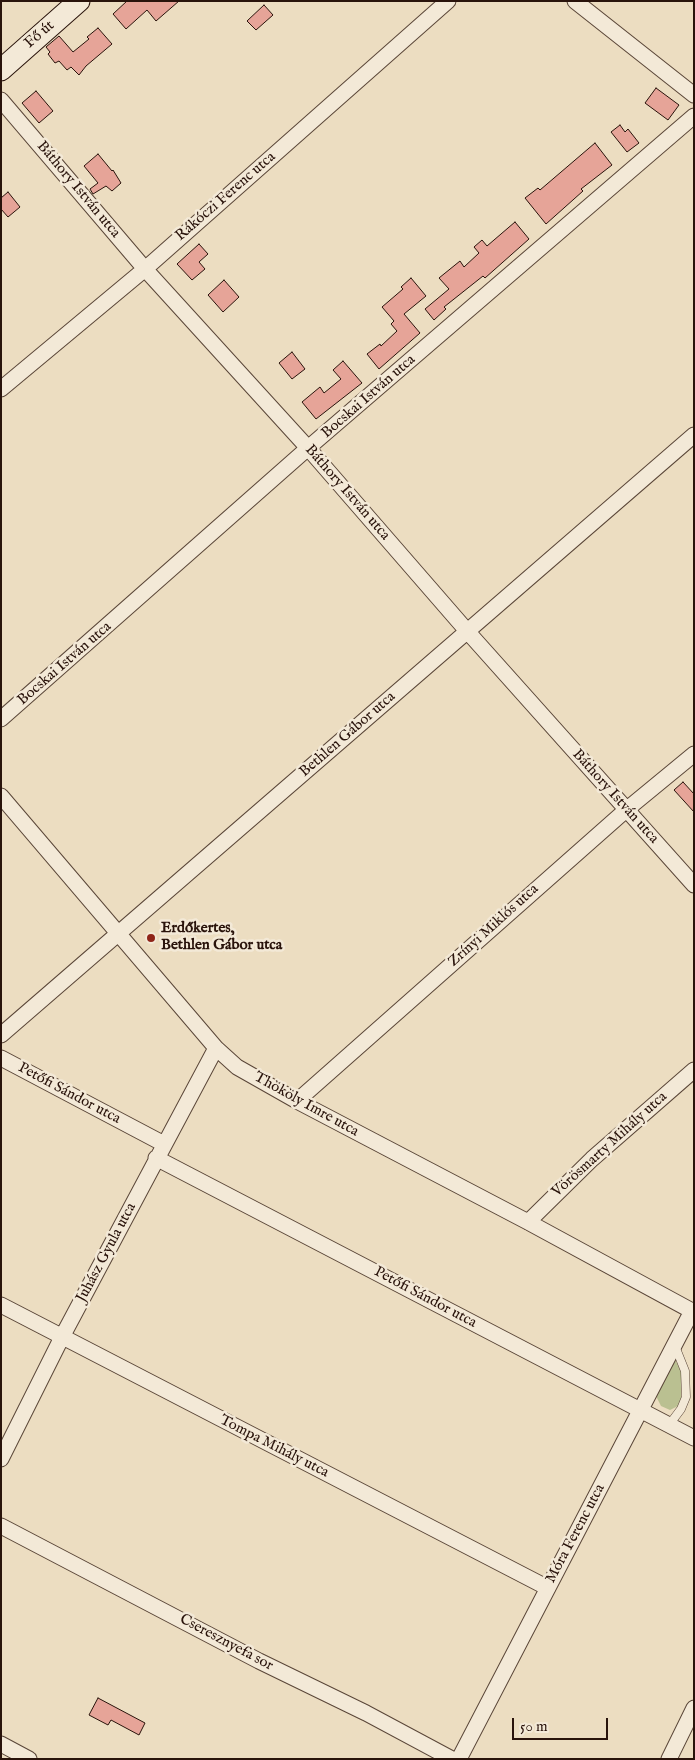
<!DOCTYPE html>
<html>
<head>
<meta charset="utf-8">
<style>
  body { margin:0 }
  #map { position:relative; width:695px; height:1760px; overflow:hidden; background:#ecddc1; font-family:"IM FELL English",serif }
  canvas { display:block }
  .frame { position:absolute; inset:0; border:2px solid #29130b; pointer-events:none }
  .scale { position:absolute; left:512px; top:1718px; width:96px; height:22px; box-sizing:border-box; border:2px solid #29130b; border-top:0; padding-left:6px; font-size:15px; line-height:18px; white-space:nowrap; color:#29130b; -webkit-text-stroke:4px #f3e9d7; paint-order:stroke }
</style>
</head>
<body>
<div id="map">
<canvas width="695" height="1760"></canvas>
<div class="frame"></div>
<div class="scale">50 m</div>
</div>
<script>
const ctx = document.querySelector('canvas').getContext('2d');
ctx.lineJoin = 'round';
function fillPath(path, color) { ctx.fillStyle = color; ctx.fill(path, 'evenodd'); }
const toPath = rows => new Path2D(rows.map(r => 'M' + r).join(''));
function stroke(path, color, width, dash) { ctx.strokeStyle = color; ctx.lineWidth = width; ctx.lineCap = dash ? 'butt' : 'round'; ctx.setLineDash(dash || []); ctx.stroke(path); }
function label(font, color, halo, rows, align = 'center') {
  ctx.font = font + ' "IM FELL English",serif'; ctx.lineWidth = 5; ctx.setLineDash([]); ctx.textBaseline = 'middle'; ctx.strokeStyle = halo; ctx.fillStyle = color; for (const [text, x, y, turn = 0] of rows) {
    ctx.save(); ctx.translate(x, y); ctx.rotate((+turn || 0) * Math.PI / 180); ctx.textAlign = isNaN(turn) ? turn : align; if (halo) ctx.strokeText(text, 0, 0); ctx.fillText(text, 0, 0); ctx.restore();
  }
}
fillPath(toPath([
  [675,1360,682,1372,681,1398,678,1406,670,1410,661,1406,656,1396]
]), '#bac091');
const building = toPath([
  [127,1,179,1,156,21,147,10,126,29,113,14,127,1],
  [264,5,273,15,256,30,247,21,264,5],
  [98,28,112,44,86,66,79,75,71,67,67,70,59,61,55,63,48,54,50,52,46,47,59,36,73,52,89,39,87,37,98,28],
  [656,88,679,105,668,120,645,103,656,88],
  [36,91,53,111,39,123,22,103,36,91],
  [620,125,625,132,628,129,639,143,627,152,611,132,620,125],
  [595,143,612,165,581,189,583,191,546,224,525,198,538,188,540,190,595,143],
  [98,154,112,171,113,170,121,183,112,191,106,186,93,194,90,189,98,183,84,166,98,154],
  [8,192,20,207,8,217,1,209,1,198,8,192],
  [515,222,529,239,485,278,483,276,444,307,446,309,434,320,425,309,449,289,439,278,460,261,464,267,479,253,474,247,482,240,487,246,515,222],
  [199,244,208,254,199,262,205,269,192,280,177,264,199,244],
  [411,278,426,296,404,314,420,333,379,369,367,354,380,344,381,346,397,331,391,324,394,321,382,307,403,289,401,287,411,278],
  [224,280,239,297,223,312,208,295,224,280],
  [292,352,305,369,292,379,279,363,292,352],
  [343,361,362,383,316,419,302,402,320,387,324,393,341,379,333,370,343,361],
  [683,782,694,794,694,812,674,790,683,782],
  [98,1698,145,1723,139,1735,111,1720,108,1725,89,1715,98,1698]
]);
fillPath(building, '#e6a498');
stroke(building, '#29130b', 1);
const lane = toPath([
  [669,1425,681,1409,686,1397,685,1371,675,1346]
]);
const street = toPath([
  [575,1,694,95],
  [1,100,145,269,308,448,467,631,694,885],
  [1,389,145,269,448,1],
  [1,719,308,448,694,116],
  [1,796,216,1048,237,1067,297,1101,528,1222,692,1311],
  [1,1035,694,435],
  [1,1058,164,1144],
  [297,1101,626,810,694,754],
  [156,1158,694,1438],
  [528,1222,592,1159,694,1070],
  [1,1305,548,1588],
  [1,1459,62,1337,216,1048],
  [1,1526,259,1661,366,1713,452,1759],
  [1,1744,29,1759],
  [459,1759,692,1311],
  [669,1759,694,1708]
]);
const secondary = toPath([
  [1,70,79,1]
]);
stroke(lane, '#5a4638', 9);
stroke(street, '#5a4638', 17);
stroke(secondary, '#29130b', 23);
stroke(lane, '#f3e9d7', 8);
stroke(street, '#f3e9d7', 15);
stroke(secondary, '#f3e9d7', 21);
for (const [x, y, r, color] of [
  [151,938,5,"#8f2418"]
]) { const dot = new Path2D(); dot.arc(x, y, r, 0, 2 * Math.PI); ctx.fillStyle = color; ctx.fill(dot); stroke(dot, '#f3e9d7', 2); }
label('15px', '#29130b', '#f3e9d7', [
  ["Fő út",40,35,-41],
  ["Báthory István utca",78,190,50],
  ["Rákóczi Ferenc utca",226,197,-41],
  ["Bocskai István utca",369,397,-41],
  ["Báthory István utca",347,493,49],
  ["Bocskai István utca",65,664,-41],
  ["Bethlen Gábor utca",348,735,-41],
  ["Báthory István utca",615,797,48],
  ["Zrínyi Miklós utca",494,926,-42],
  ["Petőfi Sándor utca",69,1094,28],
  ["Thököly Imre utca",306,1105,29],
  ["Vörösmarty Mihály utca",610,1145,-42],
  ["Juhász Gyula utca",107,1253,-62],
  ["Petőfi Sándor utca",425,1298,28],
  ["Tompa Mihály utca",274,1447,27],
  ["Móra Ferenc utca",576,1534,-62],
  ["Cseresznyefa sor",226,1643,28]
]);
label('bold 15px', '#29130b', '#f3e9d7', [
  ["Erdőkertes,",161,929],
  ["Bethlen Gábor utca",161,946]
], 'left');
</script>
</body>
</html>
